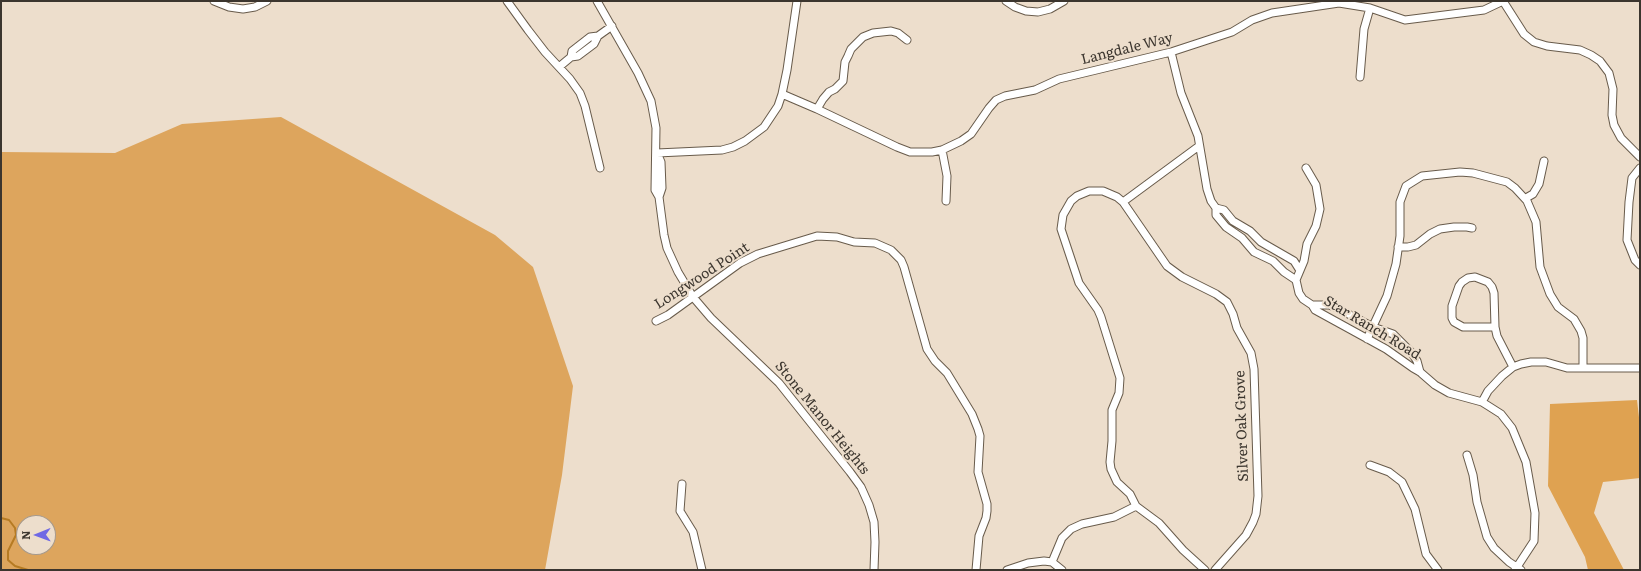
<!DOCTYPE html>
<html>
<head>
<meta charset="utf-8">
<style>
  body { margin:0 }
  #map { position:relative; width:1641px; height:571px; overflow:hidden; background:#eddecc; font-family:Literata,serif }
  canvas { display:block }
  .frame { position:absolute; inset:0; border:2px solid #3b352e; pointer-events:none }
  .north { position:absolute; left:16px; top:515px; width:40px; height:40px; box-sizing:border-box; background:#eddecc; border:1px solid #a69a8d; border-radius:50%; rotate:269deg; font-size:11px; font-weight:700; line-height:16px; text-align:center; color:#3b352e }
  .north::after { content:''; display:block; margin:auto; width:14px; height:18px; background:#7069e4; clip-path:polygon(50% 0,100% 100%,50% 72%,0 100%) }
</style>
</head>
<body>
<div id="map">
<canvas width="1641" height="571"></canvas>
<div class="frame"></div>
<div class="north">N</div>
</div>
<script>
const ctx = document.querySelector('canvas').getContext('2d');
ctx.lineJoin = 'round';
function fillPath(path, color) { ctx.fillStyle = color; ctx.fill(path, 'evenodd'); }
const toPath = rows => new Path2D(rows.map(r => 'M' + r).join(''));
function stroke(path, color, width, dash) { ctx.strokeStyle = color; ctx.lineWidth = width; ctx.lineCap = dash ? 'butt' : 'round'; ctx.setLineDash(dash || []); ctx.stroke(path); }
function label(font, color, halo, rows, align = 'center') {
  ctx.font = font + ' Literata,serif'; ctx.lineWidth = 4; ctx.setLineDash([]); ctx.textBaseline = 'middle'; ctx.strokeStyle = halo; ctx.fillStyle = color; for (const [text, x, y, turn = 0] of rows) {
    ctx.save(); ctx.translate(x, y); ctx.rotate((+turn || 0) * Math.PI / 180); ctx.textAlign = isNaN(turn) ? turn : align; if (halo) ctx.strokeText(text, 0, 0); ctx.fillText(text, 0, 0); ctx.restore();
  }
}
fillPath(toPath([
  [281,117,495,235,533,267,573,386,562,475,545,570,1,570,1,152,115,153,182,124],
  [24,523,48,523,48,547,24,547]
]), '#dda55d');
fillPath(toPath([
  [1637,400,1640,426,1640,478,1603,482,1594,513,1624,570,1588,570,1585,557,1548,486,1550,404]
]), '#dfa251');
stroke(toPath([
  [1,518,9,520,15,528,16,535,8,551,8,560,15,566,28,570]
]), '#b67b23', 2);
const minor = toPath([
  [214,1,229,7,243,9,255,7,267,1],
  [507,1,528,30,545,52,570,79,580,93,585,106,600,168],
  [597,1,638,73,651,101,656,128,655,190,659,197,664,235,667,248,678,272,693,297,711,318,779,383,850,472,861,487,869,505,874,522,875,542,874,570],
  [1006,1,1015,7,1026,11,1038,12,1050,9,1064,1],
  [1503,1,1524,34,1534,42,1547,46,1580,50,1591,55,1600,61,1609,73,1613,89,1612,115,1614,125,1621,138,1640,157],
  [1171,52,1181,93,1198,136,1207,189,1211,201,1216,208,1216,215,1226,227,1242,238,1254,252,1273,261,1284,272,1296,280],
  [571,57,572,51,590,37,598,36],
  [559,67,571,57,578,56,594,44,598,36,612,26],
  [1360,77,1364,29,1370,8],
  [782,94,817,109,897,147,910,152,932,152,942,150,961,141,971,134,989,108,996,100,1005,96,1035,90,1059,79,1171,52,1232,32,1252,20,1272,13,1339,3,1370,8,1405,20,1484,10,1503,1],
  [817,109,823,99,829,92,835,89,843,81,845,62,848,56,851,49,863,37,873,33,891,31,898,33,907,40],
  [942,150,947,176,946,201],
  [657,153,722,150,733,147,745,141,764,127,778,106,782,94,787,70,797,1],
  [657,153,661,162,662,188,659,197],
  [1306,168,1316,185,1320,209,1316,226,1307,244,1304,261,1296,280,1299,293,1303,299,1312,305,1315,310,1386,349,1413,368,1420,372,1435,385,1449,393,1482,402,1490,407,1501,414,1512,428,1526,462,1535,513,1534,541,1515,570],
  [1640,168,1632,178,1629,202,1627,240,1635,260,1640,265],
  [1526,198,1533,194,1539,184,1544,161],
  [1123,202,1199,146],
  [1216,208,1224,210,1233,221,1250,231,1261,242,1294,261,1299,269],
  [1398,247,1408,247,1416,245,1430,234,1440,229,1454,227,1467,227,1472,228],
  [1312,305,1329,305,1335,307,1373,327,1393,334,1412,353,1417,361,1420,372],
  [656,321,668,315,740,263,758,254,817,236,837,237,854,242,875,243,891,250,901,260,904,267,927,349,935,361,947,373,972,414,978,429,980,436,978,472,987,504,987,511,986,518,979,536,976,570],
  [1495,327,1463,327,1454,322,1452,318,1452,306,1459,286,1462,282,1468,278,1475,277,1488,282,1492,287,1494,293,1495,327,1497,336,1513,367],
  [1367,339,1387,296,1396,264,1400,236,1400,202,1406,186,1422,176,1460,172,1473,173,1507,182,1515,188,1527,201,1536,222,1540,267,1550,294,1558,307,1574,319,1581,331,1583,338,1583,368],
  [1482,402,1488,391,1502,376,1513,367,1521,364,1531,362,1546,362,1567,368,1640,368],
  [1467,455,1473,475,1477,502,1487,537,1494,548,1509,562,1521,570],
  [1370,465,1389,472,1402,482,1415,509,1426,554,1438,570],
  [682,484,680,511,693,532,702,570],
  [1052,562,1062,570],
  [1007,570,1028,563,1044,561,1052,562,1062,538,1071,529,1082,524,1114,517,1136,506],
  [1205,570,1183,550,1159,523,1136,506,1130,494,1117,482,1111,469,1110,462,1112,441,1112,410,1119,393,1120,378,1101,317,1098,310,1079,283,1061,229,1063,215,1071,201,1077,196,1089,191,1103,191,1117,197,1123,202,1167,266,1182,277,1216,294,1227,302,1233,314,1237,328,1251,353,1254,369,1258,496,1256,514,1253,522,1246,535,1215,570]
]);
stroke(minor, '#685b4b', 9);
stroke(minor, '#fff', 7);
label('14px', '#3b352e', '#eddecc', [
  ["Langdale Way",1127,49,-14],
  ["Longwood Point",702,276,-33],
  ["Star Ranch Road",1372,328,31],
  ["Stone Manor Heights",822,418,51],
  ["Silver Oak Grove",1242,426,-92]
]);
</script>
</body>
</html>
